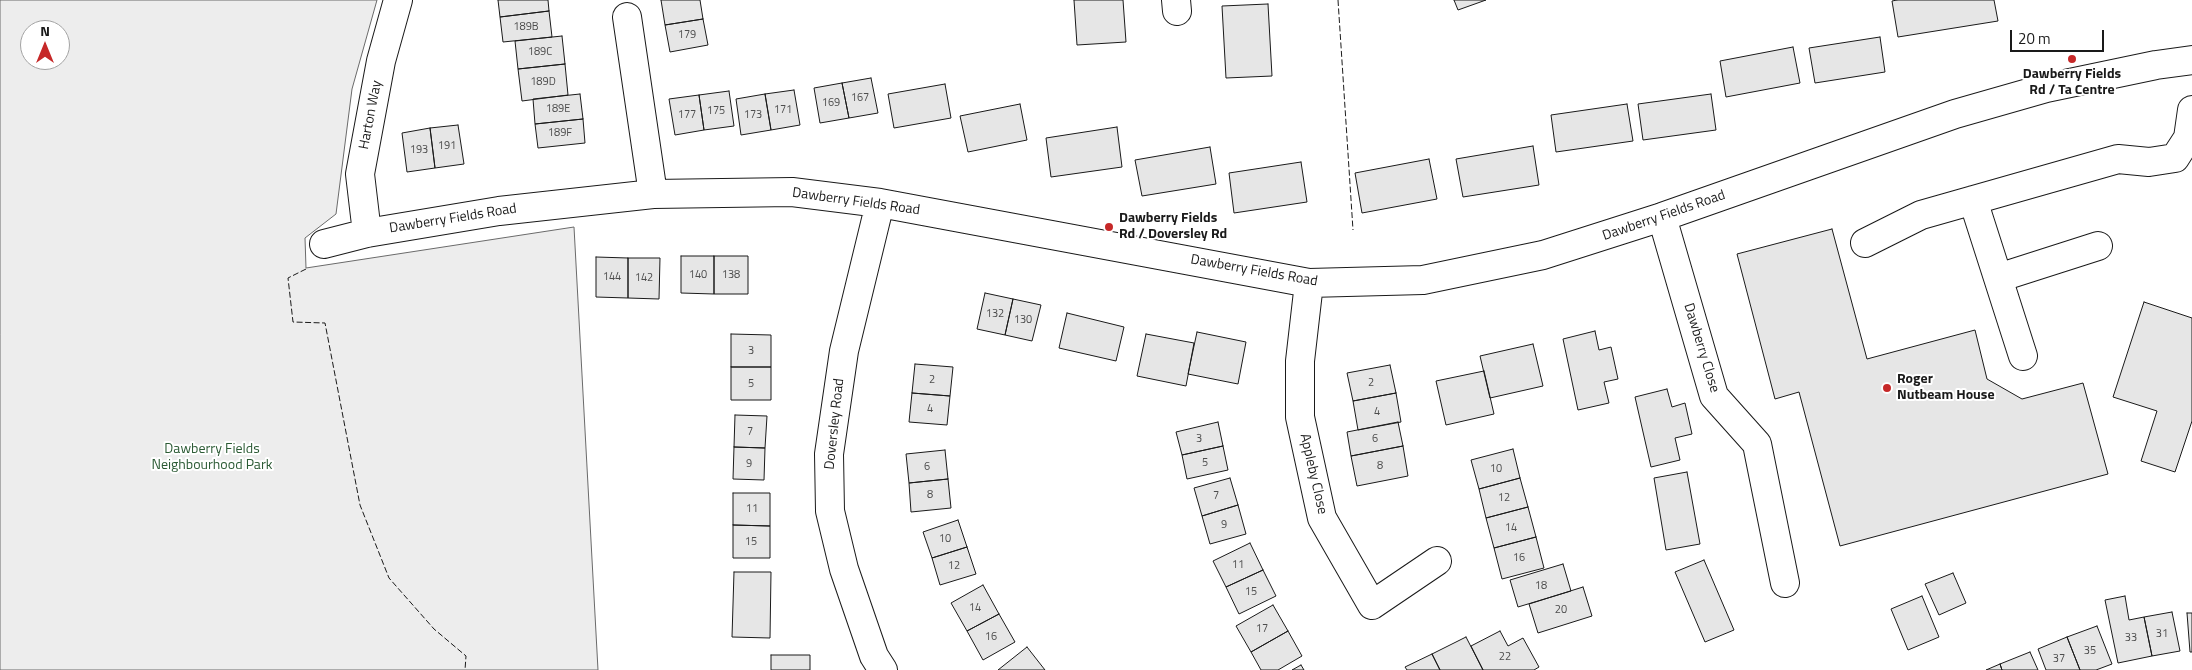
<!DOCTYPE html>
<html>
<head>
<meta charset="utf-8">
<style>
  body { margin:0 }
  #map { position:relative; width:2192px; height:670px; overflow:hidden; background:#fff; font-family:"Titillium Web",sans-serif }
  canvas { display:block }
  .north { position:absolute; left:20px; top:20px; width:50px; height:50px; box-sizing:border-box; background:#fff; border:1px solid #a3a3a3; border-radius:50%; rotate:0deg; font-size:14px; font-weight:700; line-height:20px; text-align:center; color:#1a1a1a }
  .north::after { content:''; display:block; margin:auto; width:18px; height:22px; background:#c62828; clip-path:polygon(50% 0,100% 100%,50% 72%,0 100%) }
  .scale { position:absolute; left:2010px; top:30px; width:94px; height:22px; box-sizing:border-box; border:2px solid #1a1a1a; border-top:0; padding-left:6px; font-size:15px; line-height:18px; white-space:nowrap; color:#1a1a1a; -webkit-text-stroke:4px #fff; paint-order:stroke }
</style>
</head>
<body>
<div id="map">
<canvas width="2192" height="670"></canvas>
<div class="north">N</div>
<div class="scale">20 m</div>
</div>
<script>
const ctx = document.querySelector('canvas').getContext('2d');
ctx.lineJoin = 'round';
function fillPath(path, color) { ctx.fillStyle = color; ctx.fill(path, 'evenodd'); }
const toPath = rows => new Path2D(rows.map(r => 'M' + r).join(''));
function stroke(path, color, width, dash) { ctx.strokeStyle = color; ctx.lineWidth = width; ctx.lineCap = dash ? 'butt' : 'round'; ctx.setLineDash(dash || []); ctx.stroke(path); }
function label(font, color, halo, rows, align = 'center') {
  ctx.font = font + ' "Titillium Web",sans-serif'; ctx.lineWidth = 4; ctx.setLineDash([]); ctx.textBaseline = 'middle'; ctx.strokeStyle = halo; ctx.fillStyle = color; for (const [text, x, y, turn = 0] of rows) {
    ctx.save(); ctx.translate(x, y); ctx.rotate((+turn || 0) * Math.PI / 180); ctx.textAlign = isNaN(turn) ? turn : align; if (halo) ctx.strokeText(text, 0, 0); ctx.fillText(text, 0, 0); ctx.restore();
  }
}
const built = toPath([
  [0,0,377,0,352,89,336,214,305,238,306,268,574,227,598,670,0,670,0,0],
  [30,30,60,30,60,60,30,60,30,30]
]);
fillPath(built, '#ededed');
stroke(built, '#6a6a6a', 1);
const building = toPath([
  [498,0,548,0,549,11,500,17,498,0],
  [661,0,700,0,703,19,665,25,661,0],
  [1074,0,1123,0,1126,42,1077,45,1074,0],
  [1454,0,1486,0,1458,10,1454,0],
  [1897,0,1994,0,1998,21,1898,37,1892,1,1897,0],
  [1268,4,1272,76,1226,78,1222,6,1268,4],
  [549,11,552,37,503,42,500,17,549,11],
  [703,19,708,45,670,52,665,25,703,19],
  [562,36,565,64,518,69,515,41,562,36],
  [1880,37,1885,72,1815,83,1809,48,1880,37],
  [1793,47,1800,83,1726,97,1720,61,1793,47],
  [565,64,568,95,522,101,518,69,565,64],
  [871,78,878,113,849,118,842,83,871,78],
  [842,83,849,118,820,123,814,88,842,83],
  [945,84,951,118,894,128,888,94,945,84],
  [794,90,800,125,771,130,765,94,794,90],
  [729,91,734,126,704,130,699,95,729,91],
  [580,94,583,119,535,124,533,99,580,94],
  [765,94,771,130,741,135,736,99,765,94],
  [1711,94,1716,130,1643,140,1638,104,1711,94],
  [699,95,704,130,675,135,669,99,699,95],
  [1020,104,1027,140,968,152,960,116,1020,104],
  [1627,104,1633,141,1556,152,1551,115,1627,104],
  [583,119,585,143,538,148,535,124,583,119],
  [458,125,464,164,435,168,430,128,458,125],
  [1117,127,1122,167,1051,177,1046,138,1117,127],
  [430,128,435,168,407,172,402,133,430,128],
  [1533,146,1539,185,1463,197,1456,159,1533,146],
  [1210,147,1216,184,1142,196,1135,160,1210,147],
  [1429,159,1437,199,1362,213,1355,173,1429,159],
  [1301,162,1307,202,1234,213,1229,173,1301,162],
  [1832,229,1867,359,1975,330,1987,379,2022,399,2083,383,2108,474,1840,546,1799,392,1775,399,1737,254,1832,229],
  [681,256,714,256,714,294,681,293,681,256],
  [714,256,748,256,748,294,714,294,714,256],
  [596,257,628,258,628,298,596,297,596,257],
  [628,258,660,258,659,299,628,298,628,258],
  [985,293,1013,299,1005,335,977,329,985,293],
  [1013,299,1041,305,1032,341,1005,335,1013,299],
  [2144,302,2192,318,2192,421,2175,472,2141,461,2157,411,2113,397,2144,302],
  [1067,313,1124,327,1116,361,1059,348,1067,313],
  [1595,331,1599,350,1611,347,1618,379,1604,382,1609,403,1578,410,1563,339,1595,331],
  [1197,332,1246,342,1238,384,1188,374,1197,332],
  [731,334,771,335,771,367,731,367,731,334],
  [1146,334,1194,343,1186,386,1137,376,1146,334],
  [1533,344,1543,386,1490,398,1480,356,1533,344],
  [915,364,953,367,950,396,912,393,915,364],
  [1390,365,1396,393,1353,401,1347,373,1390,365],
  [731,367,771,367,771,400,731,400,731,367],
  [1484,371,1494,414,1446,425,1436,381,1484,371],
  [1667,389,1672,407,1685,403,1692,434,1675,438,1680,460,1651,467,1635,397,1667,389],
  [912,393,950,396,947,425,909,422,912,393],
  [1396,393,1401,422,1358,430,1353,401,1396,393],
  [735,415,767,416,765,448,734,447,735,415],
  [1218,422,1223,446,1182,455,1176,432,1218,422],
  [1398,422,1403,446,1351,456,1347,432,1398,422],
  [1223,446,1228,470,1187,479,1182,455,1223,446],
  [1403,446,1408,476,1357,486,1351,456,1403,446],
  [734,447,765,448,764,480,733,479,734,447],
  [1513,449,1520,478,1479,489,1471,460,1513,449],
  [945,450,948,479,909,483,906,454,945,450],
  [1687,472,1700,544,1666,550,1654,478,1687,472],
  [1230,478,1238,505,1202,516,1194,488,1230,478],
  [1520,478,1528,507,1486,518,1479,489,1520,478],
  [948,479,951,508,911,512,909,483,948,479],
  [733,493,770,493,770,526,733,525,733,493],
  [1238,505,1246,534,1210,544,1202,516,1238,505],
  [1528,507,1536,537,1494,548,1486,518,1528,507],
  [958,520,967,547,932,558,923,532,958,520],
  [733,525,770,526,770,558,733,558,733,525],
  [1536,537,1544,568,1502,579,1494,548,1536,537],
  [1250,543,1263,570,1226,587,1213,561,1250,543],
  [967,547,976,574,940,585,932,558,967,547],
  [1704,560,1734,630,1705,642,1675,572,1704,560],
  [1563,564,1571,591,1518,607,1510,580,1563,564],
  [1263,570,1276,596,1239,614,1226,587,1263,570],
  [734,572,771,572,770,638,732,637,734,572],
  [1953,573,1966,603,1939,615,1925,584,1953,573],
  [983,585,999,614,967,631,951,603,983,585],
  [1583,587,1592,616,1538,633,1529,604,1583,587],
  [1922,596,1939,637,1908,650,1891,609,1922,596],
  [2125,596,2129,620,2144,617,2152,656,2118,663,2105,600,2125,596],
  [1273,605,1288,631,1251,652,1236,626,1273,605],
  [2172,612,2180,651,2152,656,2144,617,2172,612],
  [2187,613,2192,613,2192,652,2190,652,2187,613],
  [999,614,1015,642,983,660,967,631,999,614],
  [2097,626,2112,664,2096,670,2080,670,2067,637,2097,626],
  [1288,631,1302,656,1278,670,1261,670,1251,652,1288,631],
  [1500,631,1508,646,1523,638,1539,667,1534,670,1483,670,1471,646,1500,631],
  [1466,637,1483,670,1440,670,1432,654,1466,637],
  [2067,637,2080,670,2046,670,2038,649,2067,637],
  [1027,647,1045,670,998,670,1027,647],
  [2030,652,2038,670,2002,670,2000,664,2030,652],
  [1432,654,1440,670,1407,670,1405,667,1432,654],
  [771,655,810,655,810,670,771,670,771,655],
  [2000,664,2002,670,1986,670,2000,664],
  [1301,665,1304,670,1292,670,1301,665]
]);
fillPath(building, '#e6e6e6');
stroke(building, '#1a1a1a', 1);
const minor = toPath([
  [1176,0,1177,11],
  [627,17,653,194],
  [1973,200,1998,278,2098,246],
  [880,203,844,351,829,454,830,511,844,569,874,656,883,670],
  [1662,217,1714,396,1757,444,1785,583],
  [367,233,360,174,381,61,398,0],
  [1865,243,1921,215,2118,159,2149,162,2175,158,2188,138,2192,110],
  [324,244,367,233,499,211,653,194,792,192,880,203,1309,283,1423,280,1543,255,1662,217,1955,114,2046,88,2156,65,2192,60],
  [1998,278,2023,356],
  [1309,283,1300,361,1300,417,1322,518,1372,605,1437,561]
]);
stroke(minor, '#1a1a1a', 30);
stroke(minor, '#fff', 28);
stroke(toPath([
  [1338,0,1353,230],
  [306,269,288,278,293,322,325,323,360,505,389,578,434,629,466,656,465,670]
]), '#1a1a1a', 1, [6, 2.5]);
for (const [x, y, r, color] of [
  [2072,59,5,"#c62828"],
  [1109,227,5,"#c62828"],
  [1887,388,5,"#c62828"]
]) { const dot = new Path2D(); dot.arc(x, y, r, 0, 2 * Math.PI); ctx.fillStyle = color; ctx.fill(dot); stroke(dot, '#fff', 2); }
label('11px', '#4d4d4d', null, [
  ["189B",526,27],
  ["179",687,35],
  ["189C",540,52],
  ["189D",543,82],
  ["167",860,98],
  ["169",831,103],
  ["189E",558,109],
  ["171",783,110],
  ["175",716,111],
  ["177",687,115],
  ["173",753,115],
  ["189F",560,133],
  ["191",447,146],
  ["193",419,150],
  ["140",698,275],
  ["138",731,275],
  ["144",612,277],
  ["142",644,278],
  ["132",995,314],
  ["130",1023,320],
  ["3",751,351],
  ["2",932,380],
  ["2",1371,383],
  ["5",751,384],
  ["4",930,409],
  ["4",1377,412],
  ["7",750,432],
  ["3",1199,439],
  ["6",1375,439],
  ["5",1205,463],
  ["9",749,464],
  ["8",1380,466],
  ["6",927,467],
  ["10",1496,469],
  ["8",930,495],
  ["7",1216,496],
  ["12",1504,498],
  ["11",752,509],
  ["9",1224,525],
  ["14",1511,528],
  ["10",945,539],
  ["15",751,542],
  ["16",1519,558],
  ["11",1238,565],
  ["12",954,566],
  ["18",1541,586],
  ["15",1251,592],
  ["14",975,608],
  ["20",1561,610],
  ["17",1262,629],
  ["31",2162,634],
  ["16",991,637],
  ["33",2131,638],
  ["35",2090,651],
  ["22",1505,657],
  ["37",2059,659]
]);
label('bold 14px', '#1a1a1a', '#fff', [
  ["Dawberry Fields",2072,75,"center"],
  ["Rd / Ta Centre",2072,91,"center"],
  ["Dawberry Fields",1119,219],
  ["Rd / Doversley Rd",1119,235],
  ["Roger",1897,380],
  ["Nutbeam House",1897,396]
], 'left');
label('14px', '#1a1a1a', '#fff', [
  ["Harton Way",371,115,-79],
  ["Dawberry Fields Road",856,202,8],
  ["Dawberry Fields Road",1664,216,-19],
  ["Dawberry Fields Road",453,219,-9],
  ["Dawberry Fields Road",1254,271,10],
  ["Dawberry Close",1701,348,73],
  ["Doversley Road",835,424,-84],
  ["Appleby Close",1313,474,77]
]);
label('14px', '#2b5a34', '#fff', [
  ["Dawberry Fields",212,450],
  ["Neighbourhood Park",212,466]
]);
</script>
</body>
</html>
